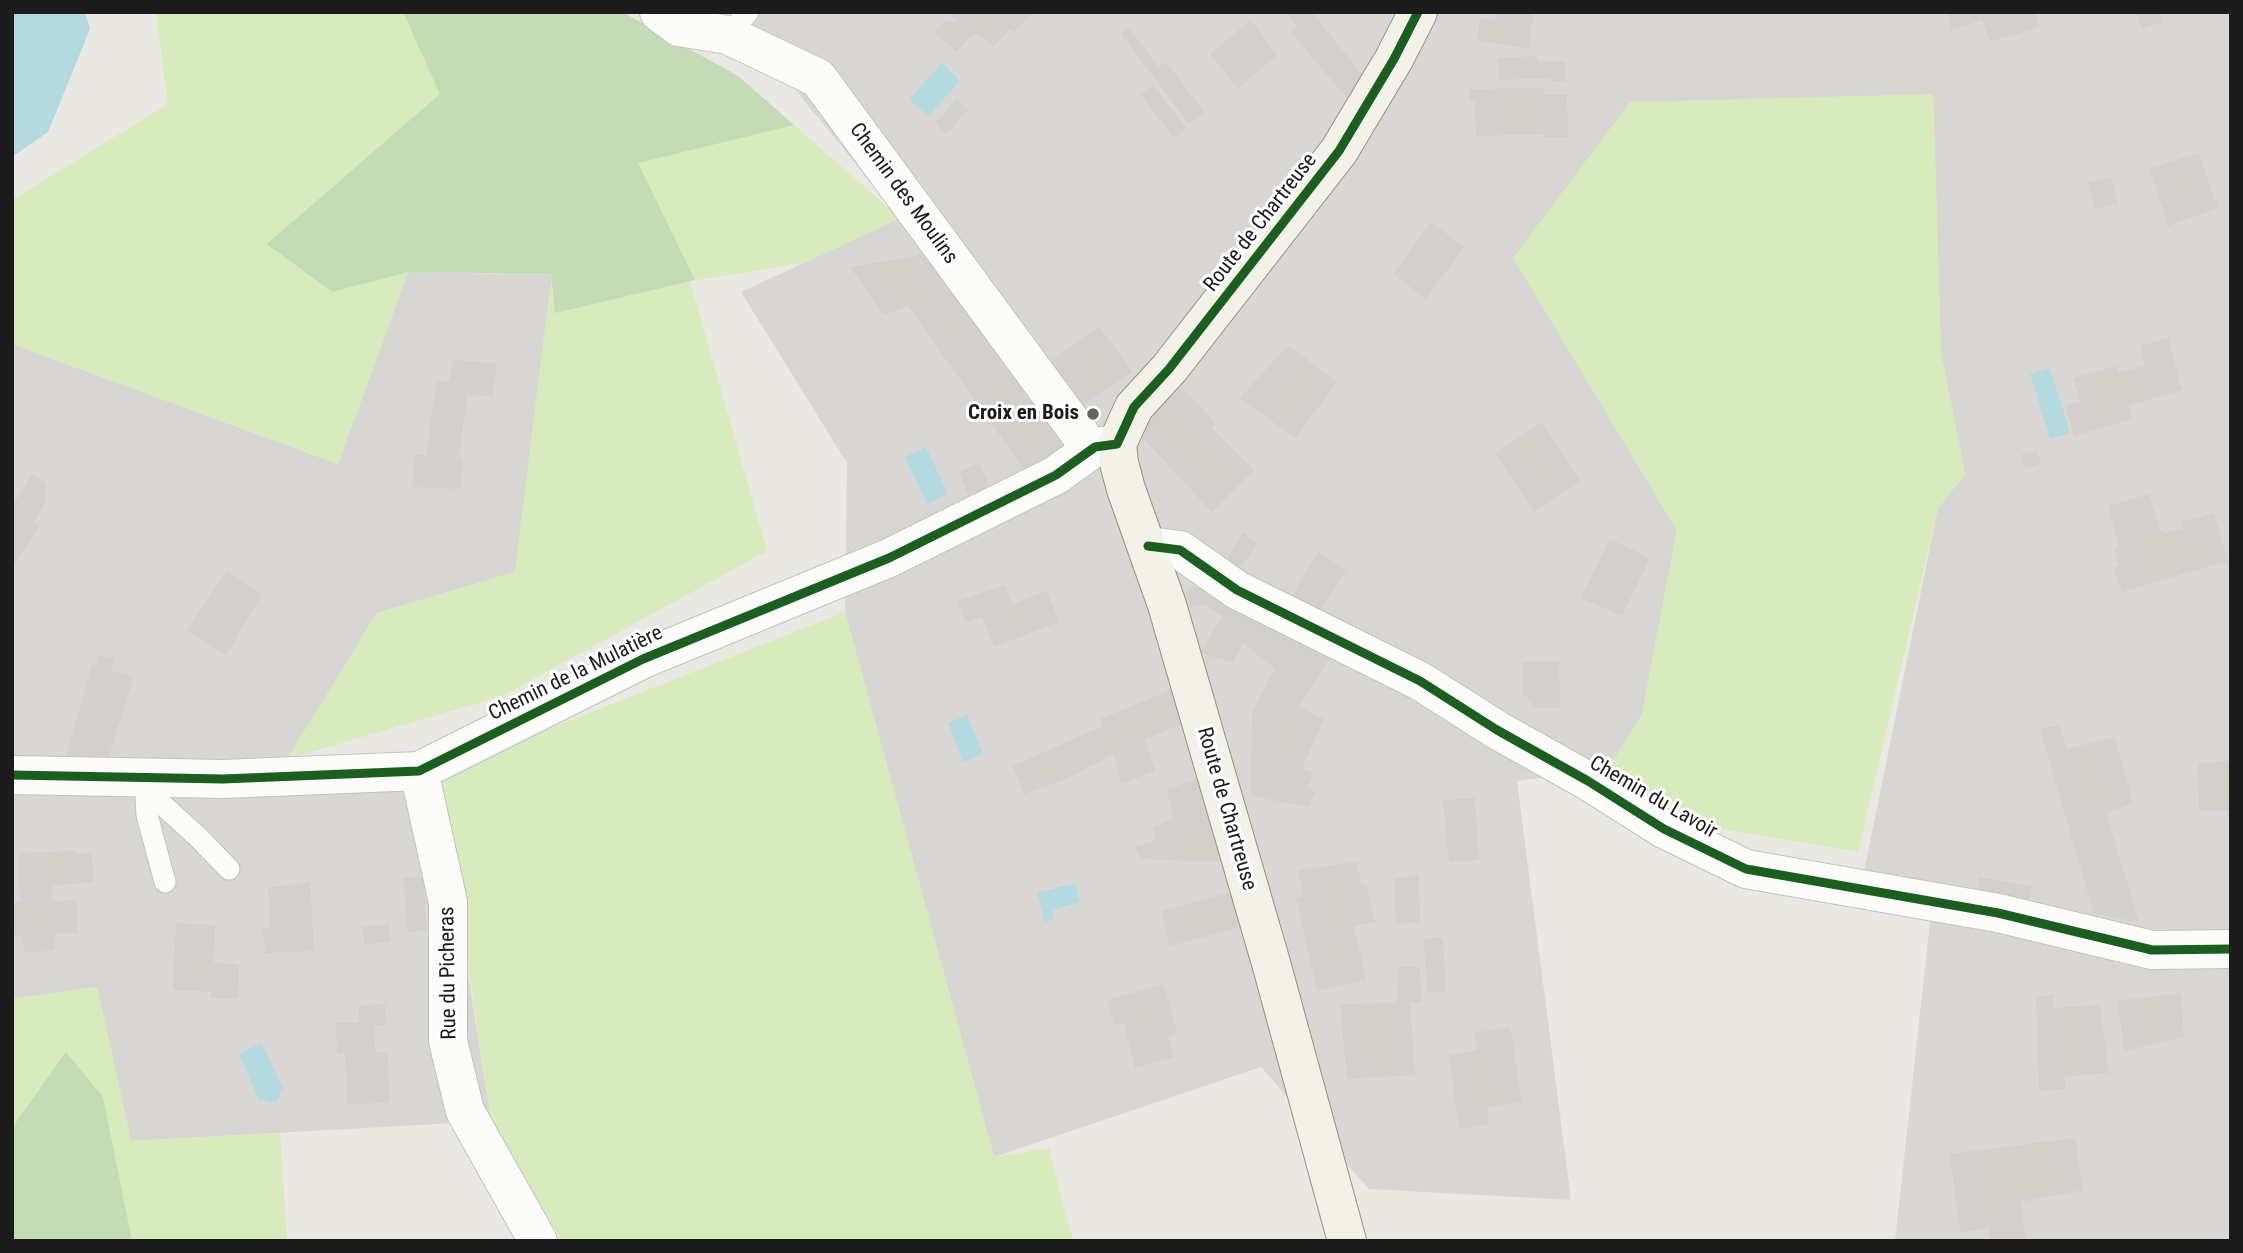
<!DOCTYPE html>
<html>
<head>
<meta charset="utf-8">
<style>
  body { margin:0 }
  #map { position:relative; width:2243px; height:1253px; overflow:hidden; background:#eae8e2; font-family:"Roboto Condensed",sans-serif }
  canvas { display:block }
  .frame { position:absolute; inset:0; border:14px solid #1b1b1b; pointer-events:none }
</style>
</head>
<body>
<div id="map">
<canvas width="2243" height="1253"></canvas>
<div class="frame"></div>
</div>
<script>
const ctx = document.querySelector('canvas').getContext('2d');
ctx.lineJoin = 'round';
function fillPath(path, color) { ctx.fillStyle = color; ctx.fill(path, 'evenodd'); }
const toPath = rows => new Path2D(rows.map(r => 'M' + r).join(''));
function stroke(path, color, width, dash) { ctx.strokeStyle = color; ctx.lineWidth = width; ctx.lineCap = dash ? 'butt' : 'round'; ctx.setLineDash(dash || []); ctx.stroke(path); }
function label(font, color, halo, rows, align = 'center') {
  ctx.font = font + ' "Roboto Condensed",sans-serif'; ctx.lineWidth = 6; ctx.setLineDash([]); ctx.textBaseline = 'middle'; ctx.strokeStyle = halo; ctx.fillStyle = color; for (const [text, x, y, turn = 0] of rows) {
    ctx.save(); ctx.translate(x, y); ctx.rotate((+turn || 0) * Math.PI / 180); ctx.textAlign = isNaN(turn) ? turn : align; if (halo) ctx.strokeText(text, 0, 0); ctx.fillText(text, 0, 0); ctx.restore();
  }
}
fillPath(toPath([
  [732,12,2231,12,2231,1241,1895,1241,1931,913,1858,901,1938,508,1965,474,1941,353,1933,94,1514,258,1677,530,1642,715,1608,769,1517,781,1571,1200,1369,1189,1261,1067,994,1157,845,612,847,463,741,292,900,218],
  [408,272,552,274,515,572,377,613,281,770,436,768,491,1121,131,1141,97,987,12,999,12,344,338,464]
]), '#d9d7d4');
fillPath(toPath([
  [156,12,622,12,738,76,900,218,807,262,690,281,767,551,502,696,287,759,377,613,515,572,552,275,408,272,338,464,12,344,12,200,168,104],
  [1933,94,1941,353,1965,474,1938,508,1858,852,1721,829,1608,769,1642,715,1677,530,1513,258,1630,102],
  [845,612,994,1157,1049,1148,1073,1241,562,1241,491,1121,440,772],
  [97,987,131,1141,280,1133,287,1241,12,1241,12,999]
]), '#d7ebbd');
fillPath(toPath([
  [403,12,622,12,738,76,794,125,638,163,695,280,555,313,551,274,408,272,332,292,267,244,440,94],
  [66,1052,103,1097,132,1241,12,1241,12,1128]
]), '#c4dbb5');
fillPath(toPath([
  [12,12,85,12,90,29,48,132,12,157],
  [942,63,960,81,928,116,909,99],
  [2050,368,2070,433,2050,439,2030,374],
  [926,447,948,494,927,504,905,457],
  [967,715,983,754,963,762,948,723],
  [1075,883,1080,902,1052,910,1054,919,1045,922,1037,893],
  [262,1043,284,1091,279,1092,280,1097,275,1103,267,1102,265,1099,260,1102,239,1054]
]), '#b3d9e1');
fillPath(toPath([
  [948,12,1034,12,1014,33,1010,29,993,47,979,35,972,35,956,52,934,32,944,21,958,22],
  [1286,12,1312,12,1368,82,1351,103,1291,32,1297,27],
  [1496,12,1534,12,1528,48,1477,41,1480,18,1495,20],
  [1947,12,2034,12,2039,27,1990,42,1982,20,1952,30],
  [2137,12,2159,12,2162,22,2142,29],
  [1251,20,1277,55,1238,89,1210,54],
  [1129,28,1159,67,1166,62,1204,112,1189,124,1121,34],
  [1537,56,1538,61,1566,61,1566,81,1552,82,1551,78,1498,80,1498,58],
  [1153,85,1186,128,1174,138,1141,95],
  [1544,88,1544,95,1567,95,1568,137,1545,137,1545,134,1476,136,1475,101,1469,101,1469,89],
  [957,99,968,110,946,134,935,123],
  [2199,153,2218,208,2168,226,2150,168],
  [2111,177,2118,204,2095,209,2088,182],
  [1431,222,1464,247,1426,299,1393,274],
  [925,254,1060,438,1062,452,1028,475,908,306,884,315,850,267],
  [1099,326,1133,372,1081,407,1049,363],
  [2168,338,2182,390,2128,406,2132,419,2074,436,2065,406,2080,401,2073,378,2116,366,2118,373,2145,365,2140,346],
  [1288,345,1337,382,1295,438,1240,398],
  [453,360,497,363,493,396,467,395,459,457,463,459,461,489,412,487,415,455,426,455,437,381,449,381],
  [1182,387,1216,424,1211,428,1254,470,1212,512,1139,434,1139,427],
  [1542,422,1580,481,1534,512,1495,454],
  [2036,450,2041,463,2025,469,2021,455],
  [979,463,991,490,970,499,959,472],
  [33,474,46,483,46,502,34,522,40,525,12,568,12,506],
  [2149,494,2160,530,2165,533,2184,528,2182,522,2214,513,2228,561,2122,592,2114,568,2119,565,2114,548,2119,546,2108,506],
  [1244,533,1257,543,1238,571,1224,562],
  [1610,539,1650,558,1622,616,1581,598],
  [1318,552,1346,570,1319,613,1291,597],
  [227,571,262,594,226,655,187,631],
  [1201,577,1331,657,1299,707,1324,719,1302,768,1313,773,1308,787,1315,792,1309,807,1251,796,1252,712,1275,669,1243,643,1233,663,1200,653,1223,616,1204,605,1189,607,1187,593],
  [1005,585,1012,604,1047,591,1059,622,994,647,982,617,966,623,958,601],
  [99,655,114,659,111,670,134,676,109,756,66,756,92,664,96,665],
  [1559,661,1560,708,1536,708,1523,693,1522,662],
  [1171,690,1183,724,1145,739,1155,771,1121,784,1114,754,1062,781,1024,794,1013,766,1102,726,1100,719],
  [2059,725,2067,749,2115,737,2133,804,2106,813,2139,922,2094,914,2040,729],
  [2231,761,2231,810,2199,811,2198,763],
  [1200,778,1222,862,1140,859,1135,847,1156,840,1153,827,1173,819,1167,789],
  [1475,798,1479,860,1449,862,1443,800],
  [75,851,75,854,92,853,93,882,52,886,53,901,77,900,78,933,54,934,55,951,24,952,23,935,12,936,12,902,20,902,18,853],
  [1357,862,1361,885,1366,884,1375,922,1354,926,1366,980,1317,991,1296,898,1303,896,1298,870],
  [1419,874,1420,922,1396,924,1394,879],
  [423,876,427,930,408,933,403,878],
  [1978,877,2032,886,2029,901,1980,891],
  [310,882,314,951,265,953,263,929,270,928,268,888],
  [1232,892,1241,927,1170,946,1161,911],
  [176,923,215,925,214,963,239,964,238,999,211,998,211,992,173,990],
  [389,924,391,942,364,944,363,927],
  [1437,937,1443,938,1446,991,1427,993,1424,940],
  [1400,967,1420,967,1421,1002,1410,1003,1415,1075,1347,1079,1340,1004,1396,1003],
  [1163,984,1178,1034,1168,1037,1174,1057,1135,1068,1124,1024,1114,1025,1107,1000],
  [2181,993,2184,1037,2124,1051,2118,1001],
  [2053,994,2054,1008,2100,1005,2109,1073,2065,1077,2065,1089,2039,1091,2036,997],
  [385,1004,386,1025,374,1025,375,1052,388,1053,389,1103,347,1104,345,1053,337,1054,336,1023,359,1023,359,1005],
  [1510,1027,1522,1102,1487,1108,1489,1124,1459,1129,1449,1055,1477,1050,1474,1033],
  [2075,1138,2083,1190,2021,1202,2026,1241,1990,1241,1989,1228,1960,1232,1950,1154]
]), '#d3cfcb');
const service = toPath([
  [728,35,748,12],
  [165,882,147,815,145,778,155,798,198,837,229,869]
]);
const minor = toPath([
  [659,12,679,27,728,35,818,78,1080,434,1088,451],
  [1148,546,1180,550,1237,590,1420,681,1497,730,1588,781,1664,829,1746,869,1998,913,2152,950,2231,949],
  [419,771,448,902,448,1041,465,1111,538,1241],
  [12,775,223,779,419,771,643,659,889,558,1056,475,1095,447,1117,444]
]);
const secondary = toPath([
  [1347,1241,1271,963,1167,605,1126,489,1119,463,1117,444,1134,407,1169,369,1339,151,1394,59,1418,12]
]);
stroke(service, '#c2c2bf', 23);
stroke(minor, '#c2c2bf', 40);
stroke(secondary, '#93937b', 40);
stroke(service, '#fcfcfb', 21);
stroke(minor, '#fcfcfb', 38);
stroke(secondary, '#f2f2e8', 38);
stroke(toPath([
  [1148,546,1180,550,1237,590,1420,681,1497,730,1588,781,1664,829,1746,869,1998,913,2152,950,2231,949],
  [12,775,223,779,419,771,643,659,889,558,1056,475,1095,447,1117,444,1134,407,1169,369,1339,151,1394,59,1418,12]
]), '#1b5e20', 9);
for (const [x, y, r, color] of [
  [1093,414,7,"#636361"]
]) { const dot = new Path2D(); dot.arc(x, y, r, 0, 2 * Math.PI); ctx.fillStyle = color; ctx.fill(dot); stroke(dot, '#fff', 2.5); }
label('21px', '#1b1b1b', '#fff', [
  ["Chemin des Moulins",903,194,54],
  ["Route de Chartreuse",1261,223,-52],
  ["Chemin de la Mulatière",576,674,-26],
  ["Chemin du Lavoir",1653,798,30],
  ["Route de Chartreuse",1226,809,74],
  ["Rue du Picheras",449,973,-91]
]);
label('bold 21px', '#1b1b1b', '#fff', [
  ["Croix en Bois",1079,414]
], 'right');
</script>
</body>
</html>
